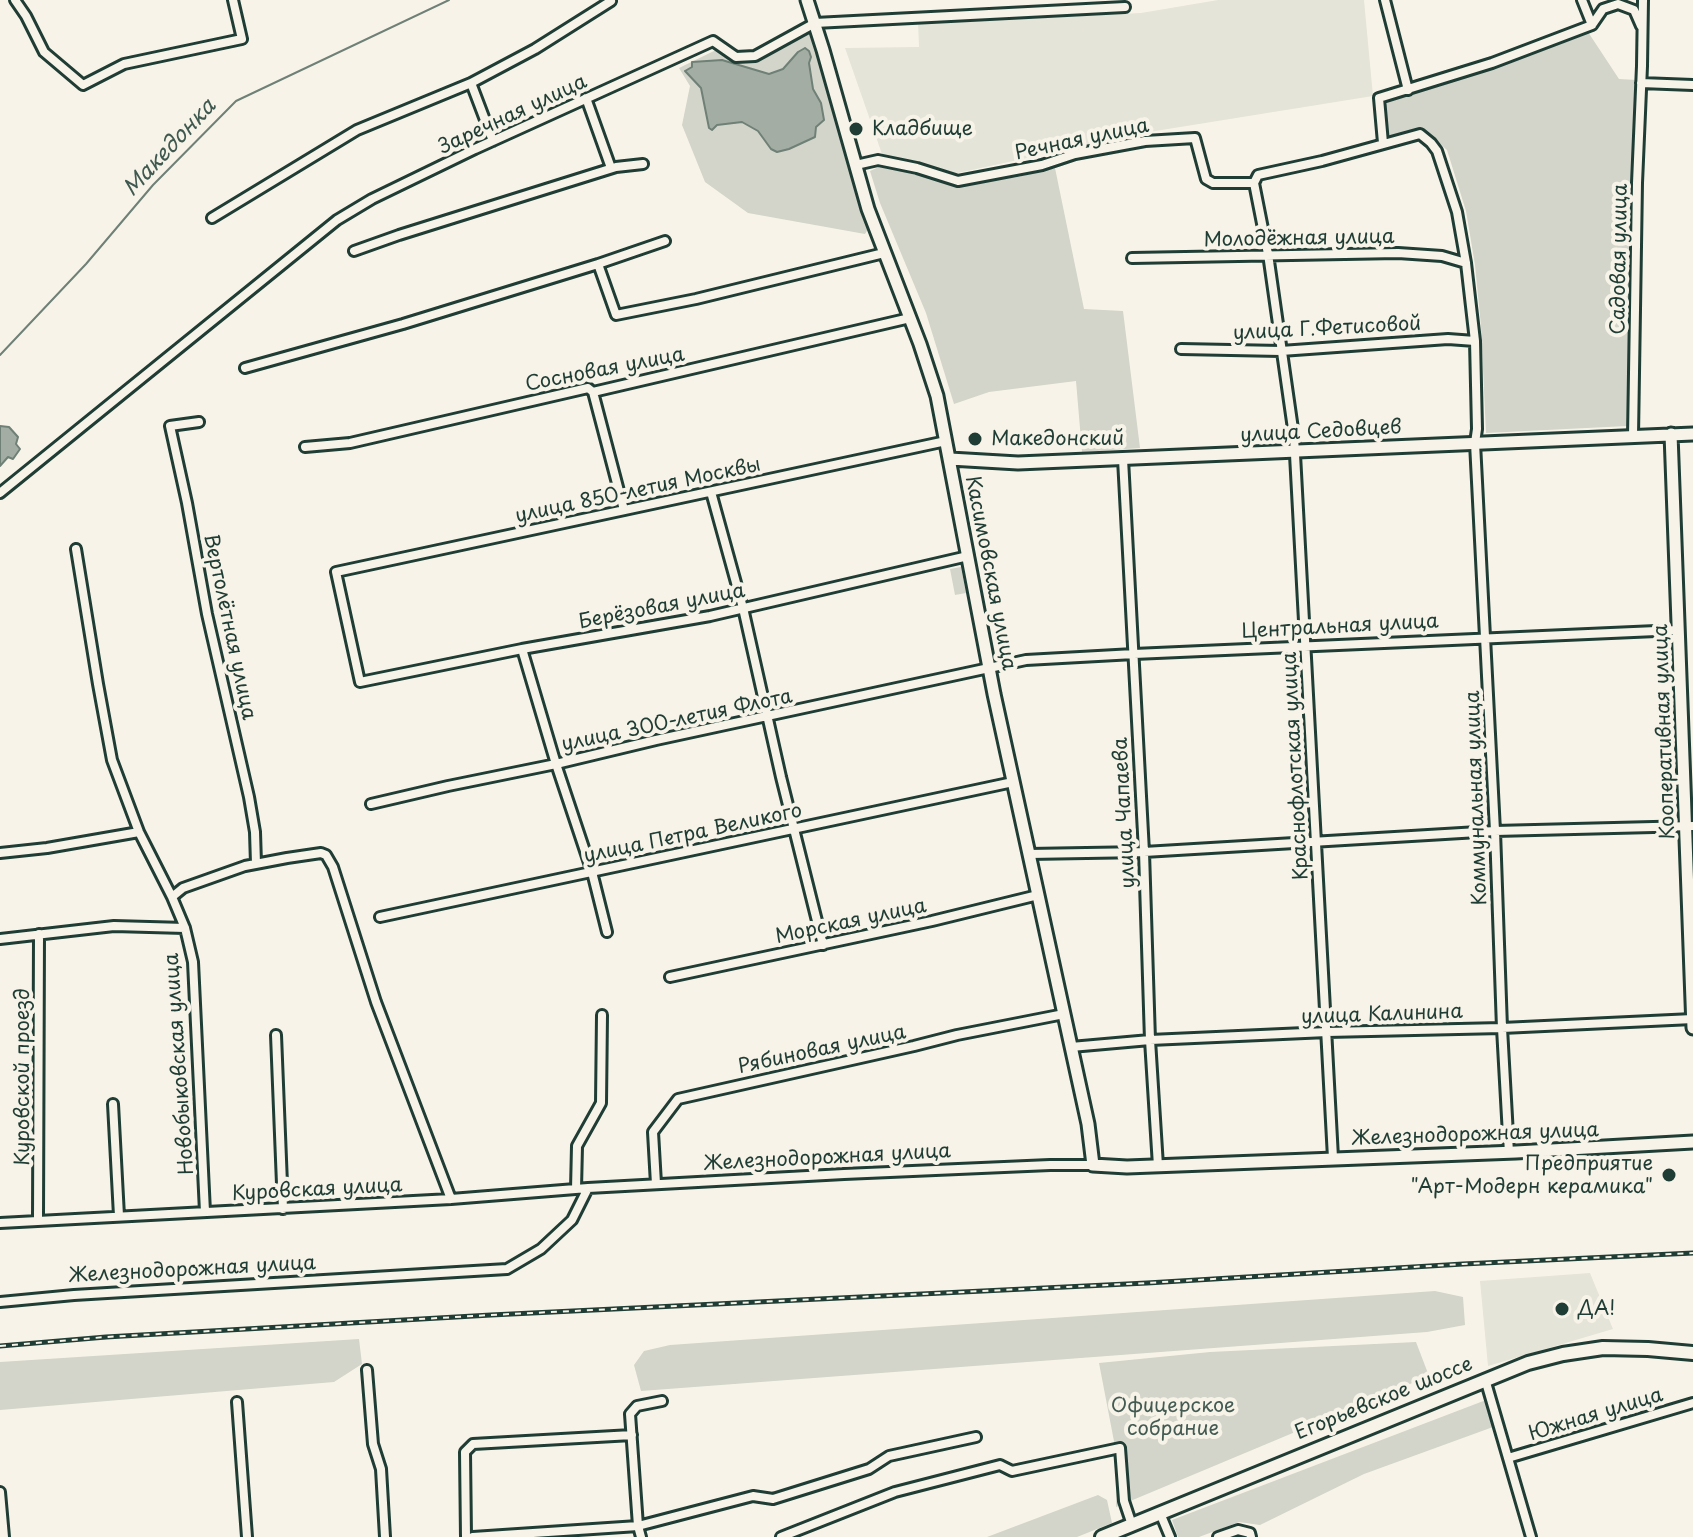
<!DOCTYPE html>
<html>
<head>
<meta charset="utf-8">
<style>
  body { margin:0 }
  canvas { display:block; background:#f7f3e8 }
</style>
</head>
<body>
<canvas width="1693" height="1537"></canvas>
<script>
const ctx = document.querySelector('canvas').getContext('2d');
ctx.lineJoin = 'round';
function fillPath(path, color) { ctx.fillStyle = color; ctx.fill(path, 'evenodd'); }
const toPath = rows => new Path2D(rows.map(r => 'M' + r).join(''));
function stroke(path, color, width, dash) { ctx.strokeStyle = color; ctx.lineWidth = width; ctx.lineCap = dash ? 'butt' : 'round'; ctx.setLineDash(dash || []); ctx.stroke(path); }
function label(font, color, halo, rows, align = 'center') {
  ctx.font = font + ' "Playpen Sans",sans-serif'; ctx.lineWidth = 8; ctx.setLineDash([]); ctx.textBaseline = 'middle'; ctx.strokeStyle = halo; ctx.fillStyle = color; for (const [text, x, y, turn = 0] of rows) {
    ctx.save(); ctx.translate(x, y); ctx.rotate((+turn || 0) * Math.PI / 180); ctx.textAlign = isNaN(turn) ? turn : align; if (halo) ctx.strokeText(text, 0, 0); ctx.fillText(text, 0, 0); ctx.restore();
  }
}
fillPath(toPath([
  [1218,0,1364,0,1373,96,1143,133,953,174,883,157,845,48,919,47,918,21,1024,19,1141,13],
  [1590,1273,1613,1329,1488,1366,1480,1281]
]), '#e5e4d9');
fillPath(toPath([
  [813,29,868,229,865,234,748,213,705,182,682,125,690,86,679,68,716,50,732,60,757,62],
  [1588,32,1619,79,1637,80,1627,426,1486,433,1481,326,1475,265,1466,211,1447,150,1424,129,1387,136,1384,102,1468,76],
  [881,166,957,185,1018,177,1055,168,1084,309,1123,311,1140,448,1082,452,1076,381,989,392,954,404,926,313,880,203,870,171],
  [961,567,966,593,955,595,950,569],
  [1435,1291,1463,1297,1465,1325,1427,1332,641,1391,634,1365,644,1351,670,1345],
  [359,1339,362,1364,334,1382,0,1410,0,1362],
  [1416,1342,1429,1376,1116,1507,1117,1457,1099,1363,1210,1352],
  [1486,1400,1493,1427,1364,1474,1260,1525,1239,1522,1199,1537,1178,1537,1172,1520],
  [1098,1495,1107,1500,1112,1523,1077,1537,987,1537]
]), '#d3d5ca');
const water = toPath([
  [805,48,809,51,811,57,809,63,813,89,821,103,824,120,816,127,815,137,789,149,777,152,771,149,758,131,742,122,717,125,712,130,709,128,701,88,685,71,692,67,692,62,722,60,769,74,783,69,798,52,805,48],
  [0,426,9,427,18,437,16,444,20,449,13,459,8,457,0,466,0,426]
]);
fillPath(water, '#a4ada3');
stroke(water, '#6f8077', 2);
stroke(toPath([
  [0,355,86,264,153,185,236,101,449,0]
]), '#6f8077', 2);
const street = toPath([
  [15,0,26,16,44,52,83,85,124,64,242,39,233,0],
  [1385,0,1408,90],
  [1582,0,1592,25],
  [1641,83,1693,85],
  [586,98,611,168],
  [493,141,471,83,535,49,611,1],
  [1383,143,1379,98,1492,63,1592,25,1603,9,1618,4,1634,10,1641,26],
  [856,165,878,160,917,168,958,181,1042,165,1075,154,1145,141,1195,138,1206,179,1213,183,1254,183,1258,175,1322,161,1420,134,1431,143,1437,151,1457,212,1466,263,1475,341,1477,429,1475,443,1495,831,1502,1028,1509,1153],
  [1254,183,1268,254,1294,436,1333,1158],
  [212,218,357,130,471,83],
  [665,241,598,264,616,315,696,299,884,253],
  [354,251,399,235,616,167,643,164],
  [1132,258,1398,253,1442,256,1466,263],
  [1181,349,1281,351,1448,339,1475,341],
  [245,368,403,324,598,264],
  [593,392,624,510],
  [199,422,170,426,187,503,207,614,249,797,255,832,256,864],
  [1633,436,1637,183,1642,66,1643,0],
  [946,441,336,572,360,682,522,649,710,616,968,556],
  [305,447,350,443,588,388,593,392,910,318],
  [1123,459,1144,852,1150,1040,1158,1166],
  [711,492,743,608,781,777,823,945],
  [0,493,337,220,372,199,475,149,713,41,736,57,755,56,815,23,1125,7],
  [76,549,98,684,112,760,139,832,172,897,185,928,193,962,205,1212],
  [522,649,556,764,592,872,607,932],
  [371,804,448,786,556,764,656,740,1026,660,1134,654,1679,630],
  [0,853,47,848,139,832],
  [1029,854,1144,852,1495,831,1693,826],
  [172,897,183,888,245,866,287,858,321,853,326,855,333,867,376,1002,451,1199],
  [380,917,1013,782],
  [0,939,114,926,185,928],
  [670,977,932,921,1038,895],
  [276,1035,283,1209],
  [1071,1047,1150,1040,1327,1032,1502,1028,1693,1019],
  [113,1104,119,1216],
  [656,1184,653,1132,678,1099,914,1046,957,1035,1064,1014],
  [576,1189,577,1146,601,1103,602,1015],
  [38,1220,39,934],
  [0,1223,451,1199,588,1188],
  [0,1302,74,1295,507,1269,541,1249,572,1220,588,1188,844,1174,1050,1165,1093,1165],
  [367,1370,373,1444,381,1469,385,1537],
  [1485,1379,1531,1537],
  [237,1402,247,1537],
  [1508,1458,1693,1403],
  [0,1492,4,1537],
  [1160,1513,1170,1537],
  [466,1537,465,1452,473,1444,632,1435],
  [473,1537,638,1526,753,1496,773,1499,869,1469,889,1456,976,1437],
  [641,1537,638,1526,630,1414,637,1406,662,1401],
  [781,1537,895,1492,1000,1465,1012,1471,1120,1448,1124,1501,1132,1525],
  [1218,1537,1238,1530,1250,1533,1251,1537]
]);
const secondary = toPath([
  [807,0,823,50,868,209,920,344,937,396,994,694,1088,1124,1093,1165,1127,1167,1516,1152,1693,1142],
  [1671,434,1693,1028],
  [950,459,1018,463,1693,434]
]);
const primary = toPath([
  [1102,1537,1528,1363,1563,1354,1603,1348,1648,1349,1693,1353]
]);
stroke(street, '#1f3d34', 14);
stroke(secondary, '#1f3d34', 17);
stroke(primary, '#1f3d34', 18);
stroke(street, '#f7f3e8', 8);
stroke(secondary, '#f7f3e8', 11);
stroke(primary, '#f7f3e8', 12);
const rail = toPath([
  [0,1346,106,1337,491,1315,1147,1283,1463,1264,1693,1253]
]);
stroke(rail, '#1f3d34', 5);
stroke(rail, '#f7f3e8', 2, [6]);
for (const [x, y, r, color] of [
  [856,129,8,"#1f3d34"],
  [975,439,8,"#1f3d34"],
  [1669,1175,8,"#1f3d34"],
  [1562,1309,8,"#1f3d34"]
]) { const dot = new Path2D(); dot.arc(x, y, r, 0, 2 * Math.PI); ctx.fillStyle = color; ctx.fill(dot); stroke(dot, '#f7f3e8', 3); }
label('20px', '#1f3d34', '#f7f3e8', [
  ["Заречная улица",513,115,-25],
  ["Речная улица",1082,140,-12],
  ["Молодёжная улица",1299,239,-1],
  ["Садовая улица",1620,259,-89],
  ["улица Г.Фетисовой",1327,329,-3],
  ["Сосновая улица",605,370,-11],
  ["улица Седовцев",1321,432,-3],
  ["улица 850-летия Москвы",638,491,-12],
  ["Касимовская улица",990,573,79],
  ["Берёзовая улица",662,607,-11],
  ["Вертолётная улица",229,627,78],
  ["Центральная улица",1340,627,-3],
  ["улица 300-летия Флота",677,721,-12],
  ["Кооперативная улица",1665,732,-92],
  ["Краснофлотская улица",1296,766,-93],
  ["Коммунальная улица",1477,798,-92],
  ["улица Чапаева",1125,813,-93],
  ["улица Петра Великого",693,834,-12],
  ["Морская улица",851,922,-12],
  ["улица Калинина",1382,1015,-2],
  ["Рябиновая улица",822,1050,-12],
  ["Новобыковская улица",180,1064,-94],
  ["Куровской проезд",23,1077,-90],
  ["Железнодорожная улица",1475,1135,-2],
  ["Железнодорожная улица",827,1158,-3],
  ["Куровская улица",317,1190,-3],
  ["Железнодорожная улица",192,1270,-3],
  ["Егорьевское шоссе",1384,1399,-22],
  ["Южная улица",1596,1415,-17]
]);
label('20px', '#1f3d34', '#f7f3e8', [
  ["Кладбище",872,129],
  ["Македонский",991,439],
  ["Предприятие",1653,1164,"right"],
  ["\"Арт-Модерн керамика\"",1653,1187,"right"],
  ["ДА!",1578,1309]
], 'left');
label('20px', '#435b52', '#f7f3e8', [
  ["Офицерское",1173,1406],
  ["собрание",1173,1429]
]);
label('italic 22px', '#405950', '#f7f3e8', [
  ["Македонка",170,148,-47]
]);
</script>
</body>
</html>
